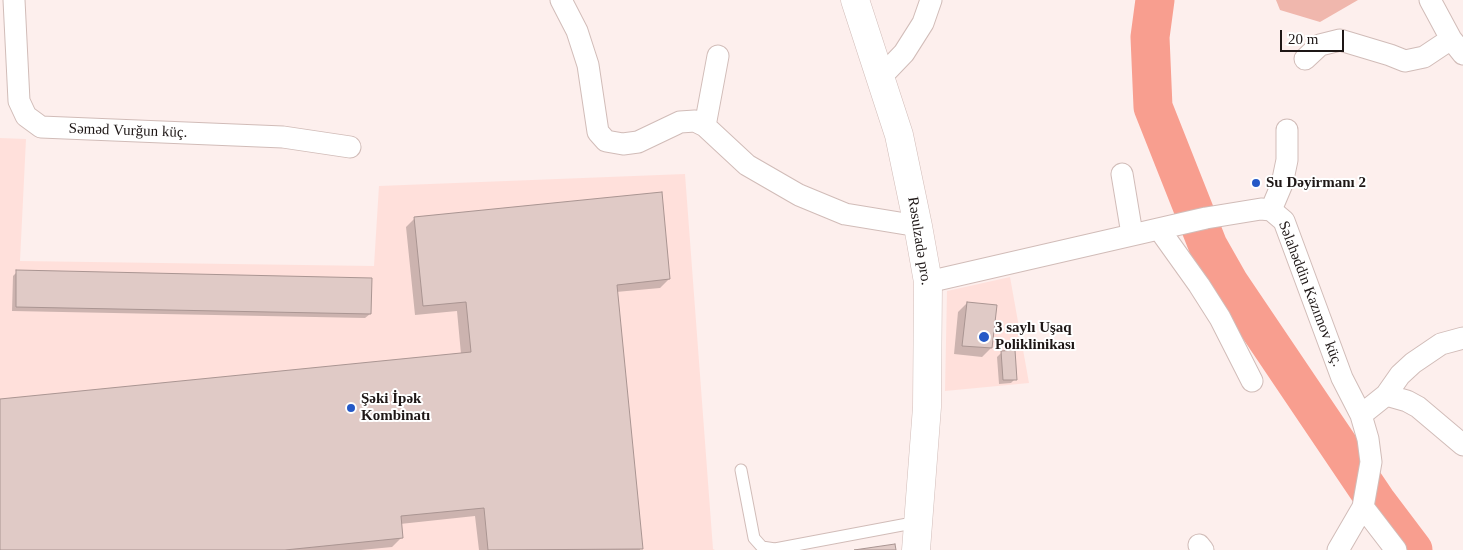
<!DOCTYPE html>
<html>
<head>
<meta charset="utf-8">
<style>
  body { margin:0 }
  #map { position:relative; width:1463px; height:550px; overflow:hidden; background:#fdefed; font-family:"Times New Roman",serif }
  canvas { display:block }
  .scale { position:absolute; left:1280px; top:30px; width:64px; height:22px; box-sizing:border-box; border:2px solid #1e1716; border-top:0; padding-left:6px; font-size:15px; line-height:18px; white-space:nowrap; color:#1e1716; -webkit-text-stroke:4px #fff; paint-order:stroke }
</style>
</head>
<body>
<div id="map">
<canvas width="1463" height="550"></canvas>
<div class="scale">20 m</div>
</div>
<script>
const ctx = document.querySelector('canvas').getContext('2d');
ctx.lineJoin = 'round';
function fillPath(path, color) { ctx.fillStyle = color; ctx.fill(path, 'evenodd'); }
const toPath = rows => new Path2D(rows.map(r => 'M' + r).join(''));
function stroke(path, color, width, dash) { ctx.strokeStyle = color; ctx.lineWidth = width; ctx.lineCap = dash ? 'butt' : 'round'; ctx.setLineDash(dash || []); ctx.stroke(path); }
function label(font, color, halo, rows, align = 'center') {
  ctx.font = font + ' "Times New Roman",serif'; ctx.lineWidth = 4; ctx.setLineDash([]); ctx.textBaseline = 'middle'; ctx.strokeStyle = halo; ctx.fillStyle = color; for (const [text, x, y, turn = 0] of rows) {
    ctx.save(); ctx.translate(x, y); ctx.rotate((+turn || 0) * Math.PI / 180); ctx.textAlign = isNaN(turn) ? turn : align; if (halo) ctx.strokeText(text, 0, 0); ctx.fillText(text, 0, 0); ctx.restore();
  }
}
fillPath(toPath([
  [0,138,26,139,20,261,374,266,379,186,685,174,713,549,715,550,0,550],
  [1010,277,1029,383,945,391,947,291]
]), '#ffe0db');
fillPath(toPath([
  [1276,0,1358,0,1320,22,1280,10]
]), '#f0b7ad');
fillPath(toPath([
  [415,218,669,279,660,288,616,292,640,550,479,550,475,516,400,524,401,538,392,547,361,550,0,550,0,400,461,354,457,311,415,315,406,227],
  [17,272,370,314,365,318,12,311,13,276],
  [967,303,991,348,982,357,954,354,958,312],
  [1002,352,1015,379,1011,383,999,384,997,357]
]), '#0003');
stroke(toPath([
  [1155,0,1150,37,1153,107,1208,246,1229,283,1376,501,1413,550]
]), '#f89e8f', 39);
const building = toPath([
  [662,192,670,279,617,285,643,549,488,550,484,508,401,516,403,538,285,550,0,550,0,399,471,352,466,302,423,306,414,217,662,192],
  [16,270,372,278,371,314,16,307,16,270],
  [967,302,997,305,992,348,962,346,967,302],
  [1015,350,1017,380,1003,380,1001,351,1015,350],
  [895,544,896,550,854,550,895,544]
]);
fillPath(building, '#e0cac6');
stroke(building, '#aa9592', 1);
const service = toPath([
  [741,470,754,538,762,547,775,549,918,522]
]);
const minor = toPath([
  [14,0,19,101,26,116,41,127,283,137,350,147],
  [561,0,577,31,588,65,598,132,606,141,623,144,638,142,680,122,695,121,705,126,747,165,799,195,845,214,918,226],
  [1430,0,1451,39,1463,54],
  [1305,59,1320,45,1340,40,1390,55,1405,61,1424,57,1451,39],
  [881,77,904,53,923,23,931,0],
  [705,126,718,56],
  [1122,174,1132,234],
  [1271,210,1282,184,1287,160,1287,130],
  [1159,229,1199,285,1220,318,1252,381],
  [928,282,1206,218,1261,209,1271,210,1284,221,1342,378,1361,415],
  [1386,395,1400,375,1413,363,1441,344,1463,338],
  [1363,507,1396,550],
  [1199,545,1203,550],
  [1338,550,1363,507,1371,462,1368,439,1361,415,1386,395,1407,401,1418,407,1463,445]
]);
const tertiary = toPath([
  [855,0,899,135,918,226,928,282,927,407,916,550]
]);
stroke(service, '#d1bcb8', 13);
stroke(minor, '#d1bcb8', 23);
stroke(tertiary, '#d1bcb8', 29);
stroke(service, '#fff', 11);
stroke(minor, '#fff', 21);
stroke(tertiary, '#fff', 28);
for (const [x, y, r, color] of [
  [1256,183,5,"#2559c7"],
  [984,337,6,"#2559c7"],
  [351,408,5,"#2559c7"]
]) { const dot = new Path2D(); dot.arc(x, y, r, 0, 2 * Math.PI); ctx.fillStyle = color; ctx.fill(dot); stroke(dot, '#fff', 2); }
label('15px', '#1e1716', '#fff', [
  ["Səməd Vurğun küç.",128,131,2],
  ["Rəsulzadə pro.",919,241,81],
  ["Səlahəddin Kazımov küç.",1310,294,69]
]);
label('bold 15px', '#1e1716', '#fff', [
  ["Su Dəyirmanı 2",1266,183],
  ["3 saylı Uşaq",995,328],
  ["Poliklinikası",995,345],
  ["Şəki İpək",361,399],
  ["Kombinatı",361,416]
], 'left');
</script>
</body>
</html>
